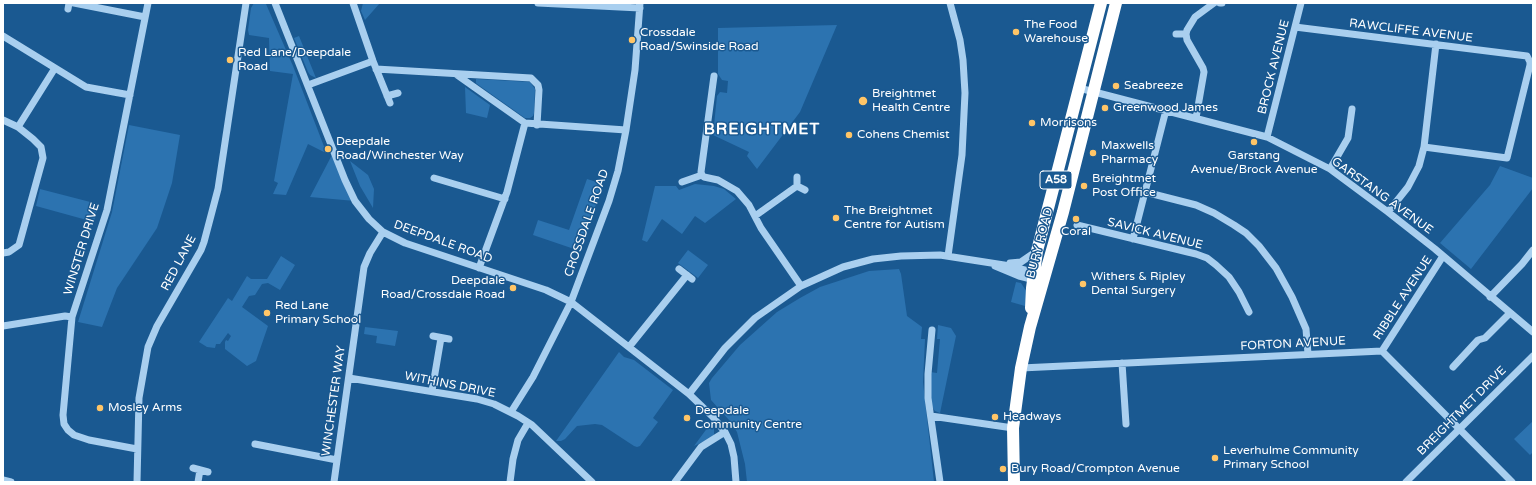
<!DOCTYPE html>
<html>
<head>
<meta charset="utf-8">
<style>
  body { margin:0 }
  #map { position:relative; width:1536px; height:485px; overflow:hidden; background:#1a5991; font-family:"Varela Round",sans-serif }
  canvas { display:block }
  .frame { position:absolute; inset:0; border:4px solid #fff; pointer-events:none }
</style>
</head>
<body>
<div id="map">
<canvas width="1536" height="485"></canvas>
<div class="frame"></div>
</div>
<script>
const ctx = document.querySelector('canvas').getContext('2d');
ctx.lineJoin = 'round';
function fillPath(path, color) { ctx.fillStyle = color; ctx.fill(path, 'evenodd'); }
const toPath = rows => new Path2D(rows.map(r => 'M' + r).join(''));
function stroke(path, color, width, dash) { ctx.strokeStyle = color; ctx.lineWidth = width; ctx.lineCap = dash ? 'butt' : 'round'; ctx.setLineDash(dash || []); ctx.stroke(path); }
function label(font, color, halo, rows, align = 'center') {
  ctx.font = font + ' "Varela Round",sans-serif'; ctx.lineWidth = 3; ctx.setLineDash([]); ctx.textBaseline = 'middle'; ctx.strokeStyle = halo; ctx.fillStyle = color; for (const [text, x, y, turn = 0] of rows) {
    ctx.save(); ctx.translate(x, y); ctx.rotate((+turn || 0) * Math.PI / 180); ctx.textAlign = isNaN(turn) ? turn : align; if (halo) ctx.strokeText(text, 0, 0); ctx.fillText(text, 0, 0); ctx.restore();
  }
}
fillPath(toPath([
  [254,3,266,4,293,66,325,149,324,152,308,144,286,195,273,194,278,183,274,181,293,74,270,71,269,38,249,35,248,30,251,8],
  [363,3,380,3,365,20,361,11],
  [837,25,800,112,757,169,747,156,749,152,713,135,717,96,720,92,727,93,728,81,722,80,718,74,718,28],
  [299,36,316,78,310,75,308,72,294,38],
  [476,79,530,82,535,89,534,113,533,116,530,118,525,118,477,84,476,83],
  [465,87,490,105,487,118,466,113],
  [129,125,180,135,172,183,157,228,117,288,102,327,78,322,112,212],
  [334,151,355,201,310,197],
  [350,161,368,175,374,189,373,208,360,186],
  [1500,166,1533,178,1533,188,1471,269,1440,243,1490,185],
  [587,179,603,184,580,251,533,235,538,220,569,230],
  [695,184,714,186,724,189,736,199,705,223,695,216,682,234,662,219,647,242,642,240,655,186,676,186,679,190],
  [40,189,98,204,94,222,36,206],
  [688,250,708,265,698,278,678,263],
  [281,256,295,265,280,290,268,283,262,284,255,295,249,296,242,307,268,326,256,361,247,366,225,349,225,342,226,340,228,341,231,336,228,333,220,344,216,344,215,348,207,347,199,342,228,298,232,301,247,276,251,279,267,279],
  [899,269,901,274,907,316,922,327,921,339,925,339,923,382,934,482,747,482,745,464,737,432,729,420,711,400,709,383,712,378,740,345,777,312,800,298,820,287,869,271],
  [1016,282,1021,283,1027,292,1025,306,1011,302],
  [938,325,951,328,956,336,940,413,935,411,929,403,930,372,937,373,940,339,937,339],
  [365,327,398,331,395,346,376,343,377,336,364,334],
  [619,352,624,357,634,360,673,390,653,418,658,422,640,446,637,447,634,446,602,425,595,424,577,426,565,439,561,441,556,441],
  [1533,421,1533,452,1530,455,1514,439],
  [711,423,714,428,714,435,711,438,694,446]
]), '#2c73b0');
stroke(toPath([
  [74,3,145,17],
  [275,3,345,180,355,201,369,219,383,232,405,243,546,290,571,302,689,394,713,417,725,432,731,444,734,457,736,482],
  [353,3,373,61,390,103],
  [538,3,640,8],
  [1220,3,1222,3],
  [68,9,69,3],
  [1295,27,1527,56,1530,62,1530,65,1507,158,1424,147],
  [1176,34,1186,34],
  [3,36,86,87,130,95],
  [376,69,531,78,538,85,539,90,537,125],
  [457,75,525,123,626,130],
  [308,85,373,61],
  [1079,88,1267,137,1330,169,1388,212,1435,249,1533,332],
  [387,96,398,93],
  [1196,118,1204,72,1203,68,1187,40,1186,34,1187,30,1195,17,1214,3],
  [3,120,18,127,33,139,41,147,43,158,19,245,9,252,3,253],
  [18,127,55,68],
  [1267,137,1301,3],
  [1330,169,1348,138,1352,109],
  [702,175,701,172,714,76],
  [797,177,797,186,805,190],
  [434,178,505,199],
  [682,182,702,175,704,177,718,180,737,191,749,205,761,228,801,286],
  [1145,192,1196,205,1214,213,1234,225,1246,233,1259,246,1276,268,1292,297,1306,329,1308,354],
  [1388,212,1408,187,1419,166,1424,147,1436,44],
  [755,216,797,186],
  [1077,225,1196,254,1207,258,1216,265,1229,277,1239,292,1249,312],
  [1133,239,1166,110],
  [948,256,962,155,965,93,963,60,960,40,950,3],
  [1010,263,1021,262,1037,251],
  [995,266,1019,276,1035,280],
  [479,268,507,192,525,123],
  [679,269,692,279],
  [1490,297,1522,264,1533,250],
  [3,326,65,316,72,317],
  [932,330,928,374,928,398,940,482],
  [433,336,449,339],
  [629,347,687,275],
  [1382,351,1443,256],
  [1122,363,1126,424],
  [1453,367,1478,340,1485,338,1510,313],
  [1021,368,1382,351,1512,482],
  [349,378,477,399,494,404,518,416,532,425,592,482],
  [432,391,441,338],
  [689,394,725,348,755,318,801,286,843,267,873,259,901,256,940,255,1004,265,1037,273],
  [511,412,533,377,571,302,609,201,618,171,626,130,635,70,640,3],
  [931,416,1013,428],
  [255,444,337,460],
  [137,449,89,440,74,435,68,430,64,424,63,415,72,317,107,210,148,3],
  [193,468,208,472],
  [3,480,11,482],
  [137,482,139,398,148,347,157,326,201,250,204,242,218,189,246,3],
  [198,482,200,470],
  [334,482,364,267,370,253,383,232],
  [510,482,513,459,518,440,528,423],
  [675,482,701,447,725,432],
  [1406,482,1533,356]
]), '#a9cfef', 7);
stroke(toPath([
  [1031,308,1032,288,1037,251,1101,3],
  [1014,482,1013,428,1021,368,1030,327,1063,212,1116,3]
]), '#fff', 12);
for (const [x, y, r, color] of [
  [1016,32,4,"#ffc567"],
  [632,40,4,"#ffc567"],
  [230,60,4,"#ffc567"],
  [1116,86,4,"#ffc567"],
  [863,101,5,"#ffc567"],
  [1105,108,4,"#ffc567"],
  [1032,123,4,"#ffc567"],
  [849,135,4,"#ffc567"],
  [1254,142,4,"#ffc567"],
  [328,149,4,"#ffc567"],
  [1093,153,4,"#ffc567"],
  [1084,186,4,"#ffc567"],
  [836,218,4,"#ffc567"],
  [1076,219,4,"#ffc567"],
  [1083,284,4,"#ffc567"],
  [513,288,4,"#ffc567"],
  [267,313,4,"#ffc567"],
  [100,408,4,"#ffc567"],
  [995,417,4,"#ffc567"],
  [687,418,4,"#ffc567"],
  [1215,458,4,"#ffc567"],
  [1003,469,4,"#ffc567"]
]) { const dot = new Path2D(); dot.arc(x, y, r, 0, 2 * Math.PI); ctx.fillStyle = color; ctx.fill(dot); stroke(dot, '#1a5991', 1.5); }
for (const [x, y, w] of [
  [1056,180,32]
]) { const box = new Path2D(); box.roundRect(x - w / 2, y - 9, w, 18, 3); ctx.fillStyle = '#1a5991'; ctx.fill(box); stroke(box, '#fff', 1); }
label('bold 11px', '#fff', null, [
  ["A58",1056,180]
]);
label('12px', '#fff', '#1a5991', [
  ["The Food",1024,25],
  ["Warehouse",1024,39],
  ["Crossdale",640,33],
  ["Road/Swinside Road",640,47],
  ["Red Lane/Deepdale",238,53],
  ["Road",238,67],
  ["Seabreeze",1124,86],
  ["Breightmet",872,94],
  ["Health Centre",872,108],
  ["Greenwood James",1113,108],
  ["Morrisons",1040,123],
  ["Cohens Chemist",857,135],
  ["Deepdale",336,142],
  ["Road/Winchester Way",336,156],
  ["Maxwells",1101,146],
  ["Pharmacy",1101,160],
  ["Garstang",1254,156,"center"],
  ["Avenue/Brock Avenue",1254,170,"center"],
  ["Breightmet",1092,179],
  ["Post Office",1092,193],
  ["The Breightmet",844,211],
  ["Centre for Autism",844,225],
  ["Coral",1076,232,"center"],
  ["Withers & Ripley",1091,277],
  ["Dental Surgery",1091,291],
  ["Deepdale",505,281,"right"],
  ["Road/Crossdale Road",505,295,"right"],
  ["Red Lane",275,306],
  ["Primary School",275,320],
  ["Mosley Arms",108,408],
  ["Deepdale",695,411],
  ["Community Centre",695,425],
  ["Headways",1003,417],
  ["Leverhulme Community",1223,451],
  ["Primary School",1223,465],
  ["Bury Road/Crompton Avenue",1011,469]
], 'left');
label('12px', '#fff', '#1a5991', [
  ["RAWCLIFFE AVENUE",1411,31,7],
  ["BROCK AVENUE",1274,67,-76],
  ["GARSTANG AVENUE",1382,196,36],
  ["CROSSDALE ROAD",587,223,-71],
  ["SAVICK AVENUE",1155,234,14],
  ["DEEPDALE ROAD",443,242,20],
  ["BURY ROAD",1040,243,-75],
  ["WINSTER DRIVE",82,249,-73],
  ["RED LANE",179,263,-62],
  ["RIBBLE AVENUE",1403,298,-57],
  ["FORTON AVENUE",1293,344,-3],
  ["WITHINS DRIVE",450,385,11],
  ["WINCHESTER WAY",334,401,-82],
  ["BREIGHTMET DRIVE",1462,411,-45]
]);
ctx.letterSpacing = '1px';
label('bold 16px', '#fff', '#1a5991', [
  ["BREIGHTMET",762,130]
]);
ctx.letterSpacing = '0px';
</script>
</body>
</html>
